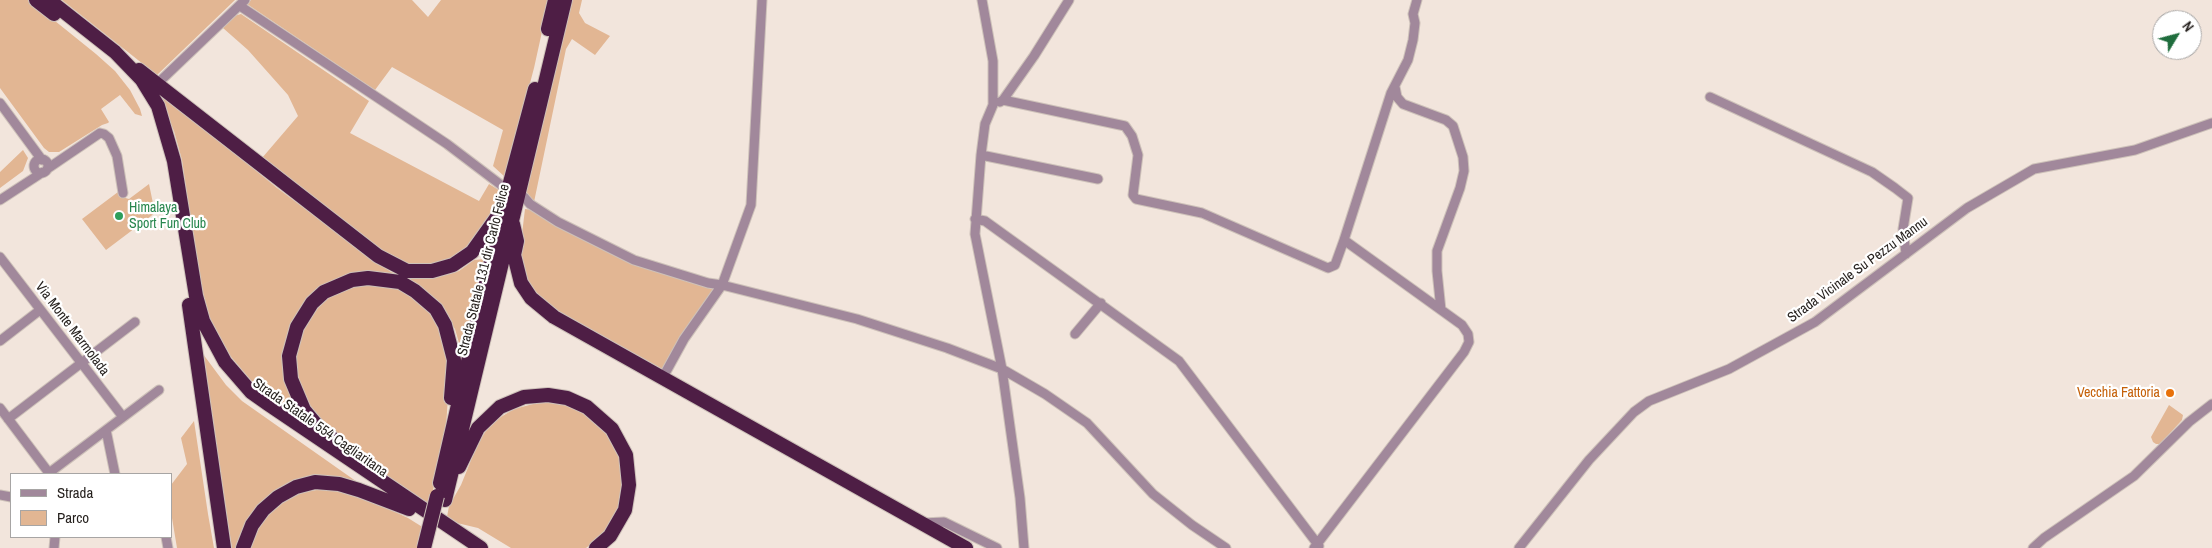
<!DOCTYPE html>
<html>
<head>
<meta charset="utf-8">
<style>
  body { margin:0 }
  #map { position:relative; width:2212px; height:548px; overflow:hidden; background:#f2e5dc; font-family:"Archivo Narrow",sans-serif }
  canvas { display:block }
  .legend { position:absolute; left:10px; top:473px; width:162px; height:65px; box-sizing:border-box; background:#fff; border:1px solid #a7a5a4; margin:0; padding:6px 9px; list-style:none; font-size:15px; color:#241f1c }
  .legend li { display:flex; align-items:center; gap:10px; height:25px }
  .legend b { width:25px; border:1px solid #a7a5a4 }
  .north { position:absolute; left:2152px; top:10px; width:50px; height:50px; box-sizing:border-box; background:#fff; border:1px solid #a7a5a4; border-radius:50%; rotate:53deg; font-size:14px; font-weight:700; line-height:20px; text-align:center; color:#241f1c }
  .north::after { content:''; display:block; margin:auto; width:18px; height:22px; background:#1f6d3d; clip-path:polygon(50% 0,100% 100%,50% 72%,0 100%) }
</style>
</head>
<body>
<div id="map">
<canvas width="2212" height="548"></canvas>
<ul class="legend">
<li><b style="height:6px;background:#a1889b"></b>Strada</li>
<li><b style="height:14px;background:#e2b693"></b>Parco</li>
</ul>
<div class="north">N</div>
</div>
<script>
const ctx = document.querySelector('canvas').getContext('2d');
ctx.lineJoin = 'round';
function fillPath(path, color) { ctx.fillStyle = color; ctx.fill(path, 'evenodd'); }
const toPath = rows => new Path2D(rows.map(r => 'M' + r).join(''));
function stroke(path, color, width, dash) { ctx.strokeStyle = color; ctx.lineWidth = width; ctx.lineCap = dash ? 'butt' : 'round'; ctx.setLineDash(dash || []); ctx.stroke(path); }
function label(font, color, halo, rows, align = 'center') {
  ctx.font = font + ' "Archivo Narrow",sans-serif'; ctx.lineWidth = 4.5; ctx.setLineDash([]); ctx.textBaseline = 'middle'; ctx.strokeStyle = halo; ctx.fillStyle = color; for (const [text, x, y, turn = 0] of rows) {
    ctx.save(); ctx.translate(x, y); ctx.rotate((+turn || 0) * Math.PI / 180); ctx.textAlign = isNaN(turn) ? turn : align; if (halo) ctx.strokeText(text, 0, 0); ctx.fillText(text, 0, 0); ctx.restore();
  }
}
fillPath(toPath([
  [0,0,29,0,96,54,115,71,130,90,140,109,142,116,135,114,120,95,101,109,109,122,108,123,102,125,59,152,49,152,44,148,0,88],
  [62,0,235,0,157,75],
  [251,0,412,0,428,17,441,0,549,0,534,68,505,177,493,166,503,130,392,67,375,90,247,4],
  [569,0,582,0,579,13,585,23,610,36,595,55,572,39,566,49,534,202,524,194],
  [241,14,369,101,350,133,479,201,489,184,502,192,475,245,432,269,395,262,262,158,298,116,288,95,248,50,223,28,234,16],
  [162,93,277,188,391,272,415,279,435,278,459,271,474,260,485,259,462,368,461,350,455,329,432,296,417,285,330,282,286,354,308,422,253,383,227,352,210,322,201,294,182,160,174,131,158,97],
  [23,150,28,158,23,171,0,188,0,172],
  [149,184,155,213,106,250,82,219,118,192,122,197,129,199],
  [525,209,533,210,619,257,712,289,714,291,662,372,555,312,531,290,525,277,520,251],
  [380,284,399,288,433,310,444,333,450,367,446,427,430,505,365,462,352,444,318,418,308,406,299,388,296,352,304,323,322,302,334,294,359,285],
  [200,350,226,385,242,401,360,484,332,476,317,476,300,479,283,486,270,494,254,511,237,548,232,548],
  [557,402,588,414,614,439,624,471,622,503,605,533,586,548,511,548,478,528,457,523,447,517,449,506,461,485,478,443,491,423,514,409,537,403],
  [2169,405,2183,415,2182,420,2160,444,2156,444,2153,442,2151,437],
  [194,421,208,514,214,548,177,548,171,512,171,485,187,464,181,438],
  [328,488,372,501,408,518,424,528,420,548,249,548,263,518,277,504,293,494]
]), '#e2b693');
const minor = toPath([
  [982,0,993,61,993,105,985,124,981,155,975,234,1002,369,1020,498,1024,548],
  [240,6,447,144,505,188],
  [157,84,245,0],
  [1395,87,1397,97,1403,104,1446,120,1453,126,1463,157,1464,171,1460,188,1437,251,1437,271,1441,310],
  [1710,97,1872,172,1895,188,1908,198,1903,229,1906,254],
  [1003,100,1125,126,1132,136,1138,155,1133,195,1136,199,1202,213,1328,268,1335,265,1344,240,1462,325,1468,334,1469,342,1464,352,1314,548],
  [1000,102,1003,100,1034,56,1069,0],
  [0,103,42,160],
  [981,155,1098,179],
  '34 166a7 7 0 1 1 14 0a7 7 0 1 1-14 0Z',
  [47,169,100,133,104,134,109,138,117,156,123,193],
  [524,197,530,204,558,222,634,260,708,283,722,285,751,205,762,0],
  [0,200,43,172],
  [975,219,985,221,1179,361,1319,546],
  [1344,240,1391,93,1408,60,1413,40,1415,23,1413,14,1417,0],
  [0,257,123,417],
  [1075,334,1101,303],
  [0,341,40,310],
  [662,379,684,339,722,285,857,319,947,348,1002,369,1045,394,1087,423,1153,494,1192,525,1226,548],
  [0,408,49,473,159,390],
  [8,419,135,322],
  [106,430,115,474],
  [0,495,11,497],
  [923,523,944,522,997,548],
  [166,537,168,548],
  [54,548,55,537],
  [1519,548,1589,460,1634,412,1649,401,1729,369,1815,322,1967,208,2034,169,2135,150,2212,123],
  [2033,548,2044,538,2134,476,2189,422,2212,404]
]);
const highway = toPath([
  [36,0,54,14],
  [49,0,115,52,142,80,158,106,174,161,196,296,203,321,225,362,251,392,268,404,481,548],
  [548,29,555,0],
  [139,70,378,256,407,271,432,271,453,265,472,252,497,217],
  [513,224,517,241,514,255,521,283,531,298,554,317,966,548],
  [189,305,224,548],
  [331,437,320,429,304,410,291,379,289,356,297,327,312,303,324,292,352,280,368,278,400,282,415,291,436,309,445,325,454,360,451,398],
  [459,467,478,428,500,407,524,397,548,395,567,398,587,407,612,429,626,455,629,485,625,510,610,536,596,548],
  [440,483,504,205,535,89],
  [445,500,565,0],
  [243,548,252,525,263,510,278,497,296,487,315,482,339,484,359,490,409,509]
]);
stroke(minor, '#cdc1b9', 11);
stroke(highway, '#cdc1b9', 16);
stroke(minor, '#a1889b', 9);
stroke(highway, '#4e1e45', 14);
const highwayBridge = toPath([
  [424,548,437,496]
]);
stroke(highwayBridge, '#cdc1b9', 16, []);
stroke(highwayBridge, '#4e1e45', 14);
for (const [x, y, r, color] of [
  [119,216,5,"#2e9e5b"],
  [2170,393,5,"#e8710a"]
]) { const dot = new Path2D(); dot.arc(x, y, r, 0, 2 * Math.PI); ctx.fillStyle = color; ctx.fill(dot); stroke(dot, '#fff', 2); }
label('14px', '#27864d', '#fff', [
  ["Himalaya",129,208],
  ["Sport Fun Club",129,224]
], 'left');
label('14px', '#241f1c', '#fff', [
  ["Strada Statale 131 dir Carlo Felice",484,270,-76],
  ["Strada Vicinale Su Pezzu Mannu",1858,270,-36],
  ["Via Monte Marmolada",72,329,53],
  ["Strada Statale 554 Cagliaritana",320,428,35]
]);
label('14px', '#c56008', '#fff', [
  ["Vecchia Fattoria",2160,393]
], 'right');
</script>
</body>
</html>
